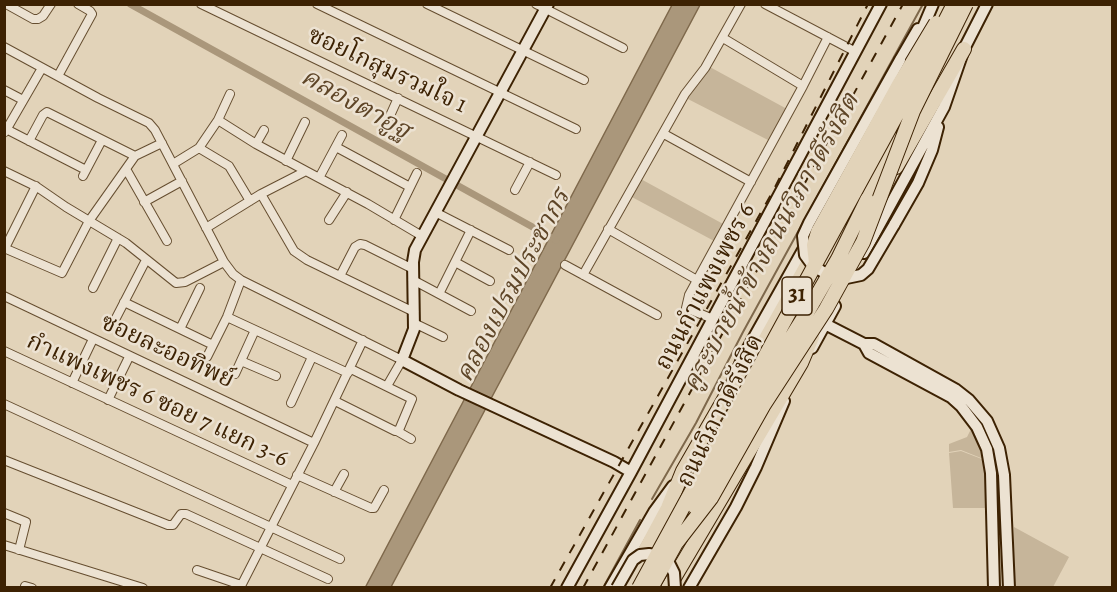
<!DOCTYPE html>
<html>
<head>
<meta charset="utf-8">
<style>
  body { margin:0 }
  #map { position:relative; width:1117px; height:592px; overflow:hidden; background:#e2d3b9; font-family:Alegreya,serif }
  canvas { display:block }
  .frame { position:absolute; inset:0; border:6px solid #3d2203; pointer-events:none }
</style>
</head>
<body>
<div id="map">
<canvas width="1117" height="592"></canvas>
<div class="frame"></div>
</div>
<script>
const ctx = document.querySelector('canvas').getContext('2d');
ctx.lineJoin = 'round';
function fillPath(path, color) { ctx.fillStyle = color; ctx.fill(path, 'evenodd'); }
const toPath = rows => new Path2D(rows.map(r => 'M' + r).join(''));
function stroke(path, color, width, dash) { ctx.strokeStyle = color; ctx.lineWidth = width; ctx.lineCap = dash ? 'butt' : 'round'; ctx.setLineDash(dash || []); ctx.stroke(path); }
function label(font, color, halo, rows, align = 'center') {
  ctx.font = font + ' Alegreya,"Noto Serif Thai",serif'; ctx.lineWidth = 5; ctx.setLineDash([]); ctx.textBaseline = 'middle'; ctx.strokeStyle = halo; ctx.fillStyle = color; for (const [text, x, y, turn = 0] of rows) {
    ctx.save(); ctx.translate(x, y); ctx.rotate((+turn || 0) * Math.PI / 180); ctx.textAlign = isNaN(turn) ? turn : align; if (halo) ctx.strokeText(text, 0, 0); ctx.fillText(text, 0, 0); ctx.restore();
  }
}
fillPath(toPath([
  [708,66,787,109,768,140,684,97],
  [639,178,725,225,716,242,630,196],
  [972,427,986,460,961,450,949,452,949,444,967,437],
  [961,451,987,461,989,508,953,508,949,453],
  [1014,527,1069,557,1053,587,1014,587]
]), '#c6b59a');
const water = toPath([
  [672,5,700,5,391,587,365,588,672,5]
]);
fillPath(water, '#aa977b');
stroke(water, '#7e684b', 1.5);
stroke(toPath([
  [652,499,696,423,743,332,923,4],
  [603,588,640,520]
]), '#7e684b', 2);
stroke(toPath([
  [130,4,556,240]
]), '#aa977b', 7);
const street = toPath([
  [6,4,33,19,38,19,43,16,51,4],
  [201,4,556,175],
  [317,4,576,129],
  [427,4,584,80],
  [536,4,623,48],
  [765,4,856,52],
  [723,38,803,86],
  [4,47,98,98,149,123,155,130,224,262,233,274,241,280,402,360,387,386],
  [58,76,92,14,90,11,78,4],
  [4,90,23,100],
  [389,118,398,98],
  [218,120,230,94],
  [6,129,86,170],
  [5,132,42,68],
  [664,134,751,182],
  [29,141,43,115,47,112,135,156],
  [256,144,264,130],
  [336,147,410,187],
  [286,161,305,122],
  [173,164,199,148],
  [126,169,167,241],
  [4,171,37,187,66,207,126,243,176,283,185,282,224,262],
  [83,176,102,140],
  [319,178,342,135],
  [515,190,530,162],
  [261,194,294,251,307,260,414,312],
  [250,201,229,166,199,148,218,120,256,144,306,171],
  [144,202,182,181],
  [435,212,509,250],
  [329,220,347,192],
  [394,220,417,173],
  [206,228,261,194,306,171,368,204,422,236],
  [608,229,697,280],
  [4,248,62,273,89,221,135,156,162,143],
  [5,248,36,186],
  [455,262,490,281],
  [565,265,657,315],
  [583,275,685,94,705,68,741,4],
  [340,276,355,247,360,244,365,245,413,269],
  [413,280,471,311],
  [93,288,118,238],
  [439,294,471,230],
  [4,296,314,443],
  [124,302,213,345],
  [227,317,348,373],
  [116,318,146,260],
  [713,319,686,308,689,295,803,86,828,37],
  [414,323,443,337],
  [180,329,200,288],
  [4,351,292,485],
  [207,357,227,317,241,280],
  [241,361,276,376],
  [235,374,255,330],
  [72,383,93,339],
  [108,400,129,357],
  [335,401,395,431,399,430,412,399,351,369],
  [291,403,312,357],
  [4,404,340,559],
  [397,431,411,439],
  [4,460,168,525,173,525,181,514,186,514,328,579],
  [297,475,371,508,374,508,384,490],
  [334,492,344,474],
  [4,513,26,522,19,550],
  [4,545,143,588],
  [197,570,241,585],
  [25,586,32,588],
  [240,588,314,443,363,340]
]);
const secondary = toPath([
  [548,4,415,250,413,262,414,329,402,360,459,390,614,462,631,472],
  [913,51,933,4],
  [900,60,918,29],
  [894,225,918,183,932,150,938,127],
  [864,253,944,107,964,49,987,4],
  [825,324,864,344,874,344,955,389,969,400,987,421,999,448,1004,475,1009,588],
  [864,344,869,353,951,397,961,406,977,427,987,449,991,473,994,588],
  [812,348,835,306],
  [732,383,743,357,807,243],
  [567,588,631,472,881,4],
  [610,588,654,512,673,486],
  [689,588,736,507,756,467,784,401]
]);
const highway = toPath([
  [896,167,964,49],
  [867,200,897,140],
  [625,588,668,508,683,471,729,391,753,362,814,253],
  [668,588,801,363,812,337]
]);
stroke(street, '#664e30', 10);
stroke(secondary, '#3d2203', 14);
stroke(highway, '#3d2203', 16);
stroke(street, '#ece2d2', 8);
stroke(secondary, '#ece2d2', 10);
stroke(highway, '#e2d3b9', 14);
stroke(toPath([
  [550,588,773,191,868,4],
  [583,588,903,4]
]), '#3d2203', 2, [10, 10]);
const secondaryBridge = toPath([
  [894,225,868,269,861,275,837,280,813,266,805,255,803,236,809,223,900,60],
  [617,588,633,560,640,555,649,554,660,556,669,563,674,573,675,588]
]);
const highwayBridge = toPath([
  [816,263,814,245,818,232,900,83,936,23],
  [695,507,753,398,808,311,838,259,867,200],
  [677,542,711,498,763,406,826,309,863,242,913,111,966,4],
  [639,588,908,94,954,4],
  [651,588,681,534]
]);
stroke(secondaryBridge, '#3d2203', 14, []);
stroke(highwayBridge, '#3d2203', 16, []);
stroke(secondaryBridge, '#ece2d2', 10);
stroke(highwayBridge, '#e2d3b9', 14);
for (const [x, y, w] of [
  [797,296,30]
]) { const box = new Path2D(); box.roundRect(x - w / 2, y - 19, w, 38, 4.5); ctx.fillStyle = '#ece2d2'; ctx.fill(box); stroke(box, '#3d2203', 1.5); }
label('bold 22px', '#3d2203', null, [
  ["31",797,296]
]);
label('24px', '#3d2203', '#ece2d2', [
  ["ซอยโกสุมรวมใจ 1",387,71,25],
  ["ถนนกำแพงเพชร 6",706,287,-62],
  ["ซอยละออทิพย์",167,352,25],
  ["กำแพงเพชร 6 ซอย 7 แยก 3-6",157,401,25],
  ["ถนนวิภาวดีรังสิต",721,411,-64]
]);
label('italic 26px', '#5e4527', '#ece2d2', [
  ["คลองตาอูฐ",355,105,29],
  ["คูระบายน้ำข้างถนนวิภาวดีรังสิต",772,243,-61],
  ["คลองเปรมประชากร",514,286,-62]
]);
</script>
</body>
</html>
